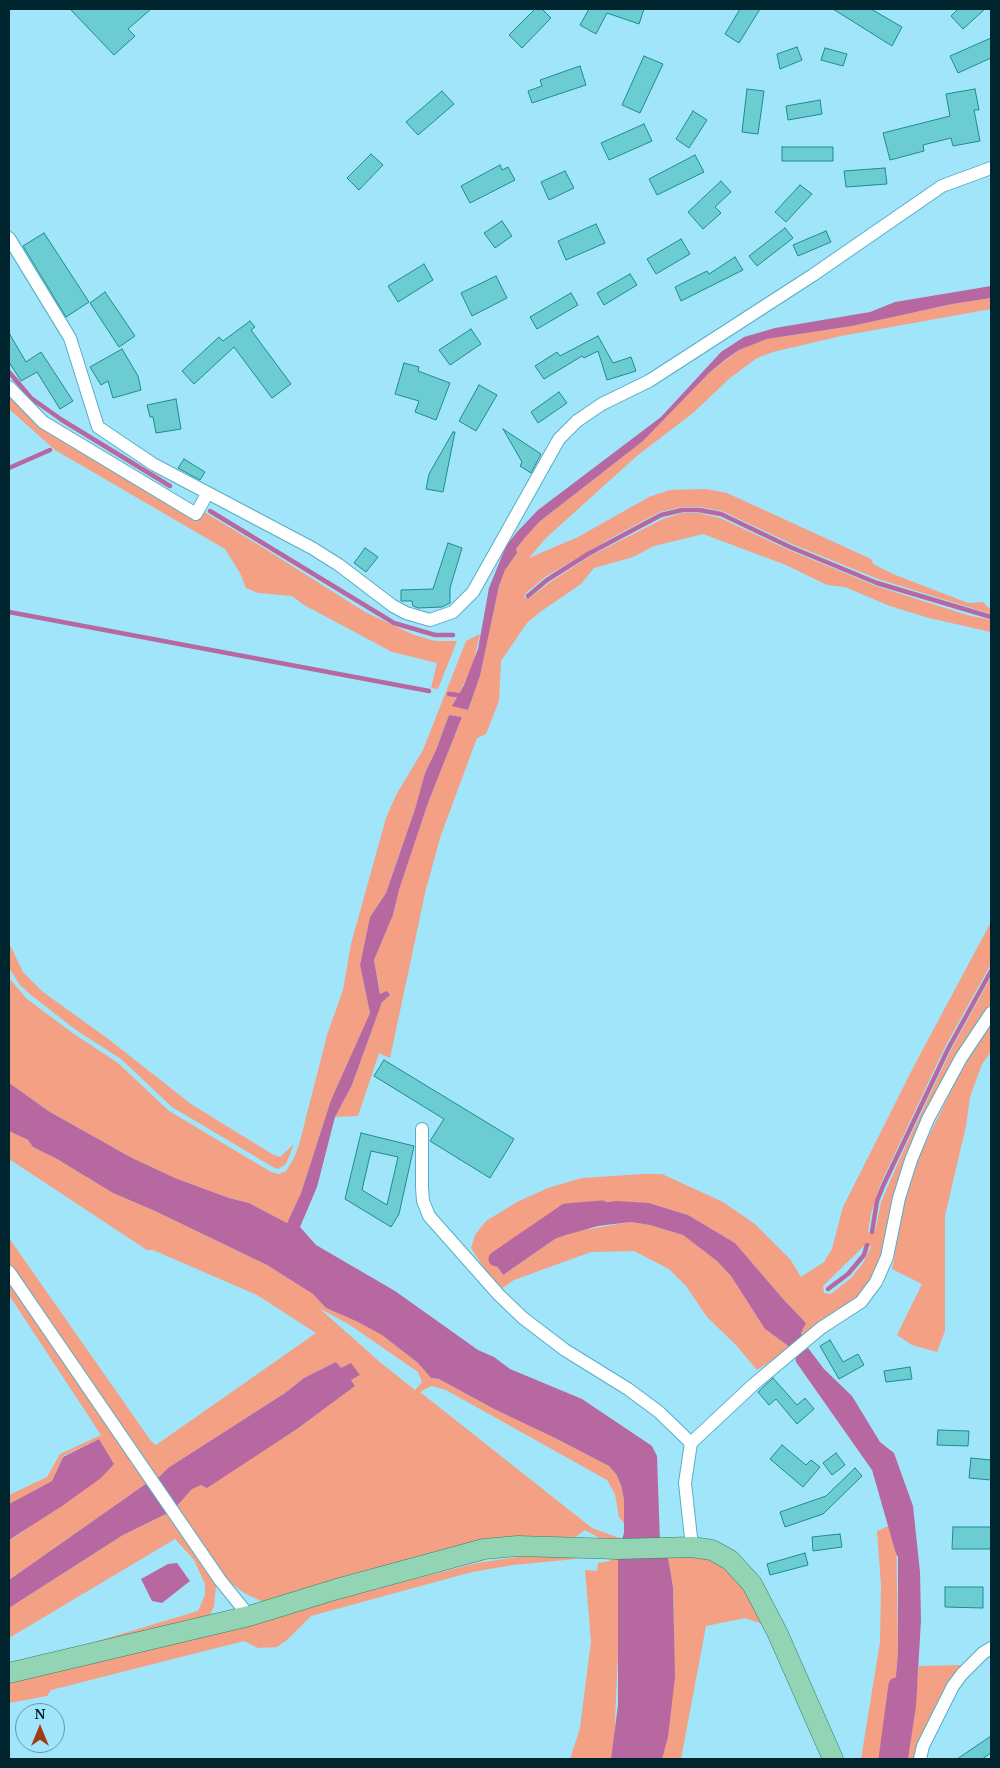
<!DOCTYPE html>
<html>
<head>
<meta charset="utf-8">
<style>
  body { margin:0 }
  #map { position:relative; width:1000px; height:1768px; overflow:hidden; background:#a1e5fa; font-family:"Noto Serif",serif }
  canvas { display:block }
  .frame { position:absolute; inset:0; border:10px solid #00242e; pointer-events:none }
  .north { position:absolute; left:15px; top:1703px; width:50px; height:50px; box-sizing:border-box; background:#a1e5fa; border:1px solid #6198a8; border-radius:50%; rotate:0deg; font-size:14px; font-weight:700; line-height:20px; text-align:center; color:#00242e }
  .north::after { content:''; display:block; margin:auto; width:18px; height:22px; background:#a13b14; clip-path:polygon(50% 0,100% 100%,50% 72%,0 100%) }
</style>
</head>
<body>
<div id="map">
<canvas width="1000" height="1768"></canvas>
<div class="frame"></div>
<div class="north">N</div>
</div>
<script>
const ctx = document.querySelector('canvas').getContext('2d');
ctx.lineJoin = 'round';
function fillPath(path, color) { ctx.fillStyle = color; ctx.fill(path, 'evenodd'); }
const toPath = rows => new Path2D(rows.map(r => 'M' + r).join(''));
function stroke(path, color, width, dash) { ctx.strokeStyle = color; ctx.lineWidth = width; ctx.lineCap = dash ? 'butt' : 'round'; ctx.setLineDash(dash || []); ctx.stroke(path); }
fillPath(toPath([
  [991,298,991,309,841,336,773,352,757,358,730,378,693,413,638,455,546,538,529,558,578,537,649,497,669,490,706,489,727,493,871,559,873,564,893,574,968,603,983,602,991,610,991,614,878,579,792,544,722,511,700,507,681,507,660,512,613,537,545,577,526,593,524,598,530,598,549,583,590,556,663,519,682,513,699,513,720,518,789,550,876,586,967,615,991,620,991,632,929,618,890,606,845,587,827,585,786,565,703,534,654,546,633,557,594,568,581,584,540,612,527,623,501,661,499,701,486,734,477,738,441,835,426,889,390,1058,379,1053,358,1116,335,1117,352,1085,382,1002,374,960,393,915,399,890,428,803,462,717,449,715,436,750,425,773,415,809,393,872,386,893,370,917,360,965,370,1013,331,1100,301,1193,287,1223,249,1203,229,1198,175,1178,132,1158,50,1112,9,1083,9,978,27,999,74,1034,118,1063,169,1111,271,1172,279,1174,286,1171,294,1158,299,1145,327,1035,343,990,351,944,386,818,396,795,423,750,466,641,480,634,472,668,453,705,468,710,480,676,499,586,505,570,517,553,516,549,523,540,539,522,643,441,710,372,739,350,767,339,852,326,952,304],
  [9,394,262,547,365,612,414,635,435,641,457,641,438,689,431,688,437,663,392,652,304,605,292,596,258,593,246,588,240,573,225,549,55,450,9,409],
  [991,922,991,964,945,1047,880,1185,871,1214,868,1231,871,1234,875,1232,881,1202,906,1145,951,1050,991,977,991,1008,938,1092,887,1243,866,1291,802,1336,801,1333,806,1323,784,1300,735,1243,688,1215,649,1203,594,1204,559,1218,497,1266,503,1275,555,1239,578,1231,631,1222,650,1225,683,1235,717,1261,731,1276,765,1329,791,1348,757,1370,736,1345,707,1317,686,1286,669,1269,634,1251,591,1252,514,1280,501,1289,484,1268,471,1248,475,1235,486,1221,517,1202,548,1188,582,1178,643,1174,662,1174,723,1202,755,1224,790,1259,801,1277,824,1262,832,1249,843,1207,916,1062],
  [867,1243,871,1247,863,1263,851,1278,831,1294,824,1293,823,1286],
  [9,943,23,972,43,992,107,1038,191,1104,272,1154,280,1157,294,1144,286,1164,278,1169,273,1167,172,1107,121,1059,76,1030,31,995,20,985,9,968],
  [991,1022,991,1052,982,1064,970,1097,966,1126,945,1216,945,1331,937,1352,912,1345,897,1335,922,1284,892,1269,904,1203,921,1152,967,1058],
  [9,1131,28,1140,33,1147,57,1159,113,1193,155,1211,267,1265,313,1294,326,1308,358,1322,382,1335,418,1363,431,1378,439,1379,494,1409,555,1438,609,1466,616,1474,621,1485,624,1500,624,1523,619,1517,615,1494,607,1480,446,1390,431,1386,420,1392,592,1528,622,1539,607,1542,585,1530,577,1536,561,1541,263,1602,244,1593,226,1579,177,1506,192,1489,258,1454,297,1429,355,1386,351,1380,360,1375,341,1368,336,1362,304,1378,285,1393,168,1468,158,1478,9,1263,9,1238,151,1441,156,1445,316,1333,257,1295,153,1250,147,1250,9,1159],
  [319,1308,350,1325,418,1372,422,1382,415,1390,381,1363],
  [9,1282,147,1483,9,1580,9,1540,21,1533,114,1464,99,1439,63,1456,52,1481,9,1504,9,1495,47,1477,60,1454,101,1435,9,1295],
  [168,1513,216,1585,214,1606,210,1615,81,1646,198,1611,205,1595,205,1584,194,1560,175,1539,9,1638,9,1608,123,1535],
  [896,1523,898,1652,893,1710,888,1732,887,1759,861,1759,880,1642,881,1585,877,1531],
  [618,1551,619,1630,614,1745,611,1759,570,1759,580,1728,591,1641,585,1570,597,1571,598,1563,610,1561],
  [667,1552,694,1552,731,1565,768,1626,745,1618,706,1626,681,1759,662,1759,674,1621,673,1587],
  [558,1555,576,1559,513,1565,472,1572,311,1616,287,1640,277,1647,258,1648,244,1641,51,1690,47,1696,9,1703,9,1683,477,1563,518,1557],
  [962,1665,936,1704,916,1759,908,1759,919,1666]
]), '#f3a085');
fillPath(toPath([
  [991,286,991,298,952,304,852,326,767,339,739,350,726,359,710,372,643,441,539,522,523,540,516,549,517,553,505,570,499,586,480,676,468,710,452,706,464,685,478,649,489,588,506,546,517,532,538,510,661,417,721,352,744,337,775,328,870,312,895,302],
  [449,715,462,717,428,803,399,890,393,915,374,960,380,994,387,991,390,995,382,1002,352,1085,335,1117,317,1187,300,1227,316,1245,395,1291,478,1350,494,1357,510,1369,582,1399,652,1446,657,1456,660,1543,621,1543,624,1533,624,1500,621,1485,616,1474,609,1466,555,1438,494,1409,439,1379,431,1378,418,1363,382,1335,358,1322,326,1308,313,1294,267,1265,155,1211,113,1193,57,1159,33,1147,28,1140,9,1131,9,1083,50,1112,132,1158,175,1178,229,1198,249,1203,287,1223,301,1193,331,1100,370,1013,360,965,370,917,386,893,415,809,425,773,436,750],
  [617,1201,649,1203,688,1215,735,1243,784,1300,806,1323,801,1333,802,1336,791,1348,765,1329,731,1276,717,1261,683,1235,650,1225,631,1222,598,1226,566,1235,555,1239,503,1275,497,1266,507,1259,505,1253,535,1230,594,1204],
  [808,1348,824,1369,852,1396,880,1442,894,1453,913,1506,920,1572,921,1620,916,1706,908,1759,887,1759,888,1732,893,1710,898,1652,898,1542,892,1488,870,1447,852,1428,825,1387,798,1355],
  [336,1362,341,1368,351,1363,360,1375,351,1380,355,1386,297,1429,207,1488,201,1485,192,1489,177,1506,158,1478,168,1468,285,1393,304,1378],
  [99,1439,114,1464,101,1478,62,1506,9,1540,9,1504,52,1481,63,1457],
  [147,1483,168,1513,123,1535,9,1608,9,1580],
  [618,1551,667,1552,673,1587,675,1677,668,1737,662,1759,611,1759,618,1705],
  [177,1563,190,1581,162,1603,152,1601,141,1579,168,1564]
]), '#b768a0');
stroke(toPath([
  [9,372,31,398,62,420,170,486],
  [9,468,50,450],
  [210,511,394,623,435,635,453,635],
  [528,596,547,580,588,554,661,515,682,510,699,510,721,514,790,547,877,583,991,617],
  [9,612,429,691],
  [449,694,458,695],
  [872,1232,877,1201,883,1186,948,1049,991,971],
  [828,1289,848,1274,864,1255,867,1245]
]), '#b768a0', 4.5);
stroke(toPath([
  [496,1259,566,1211,602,1208],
  [803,1359,879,1467,903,1551],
  [886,1759,896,1685]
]), '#b768a0', 15);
const building = toPath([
  [70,9,151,9,128,29,135,36,114,55,70,9],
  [535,9,542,9,551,18,522,48,509,35,535,9],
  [589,9,644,9,639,24,607,13,596,34,580,25,589,9],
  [740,9,760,9,739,43,725,34,740,9],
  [833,9,871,9,902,27,892,46,833,9],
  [958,9,985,9,963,29,951,16,958,9],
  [991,38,991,58,958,73,950,56,991,38],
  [797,47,802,60,780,69,777,54,797,47],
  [825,48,847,54,843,66,821,60,825,48],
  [644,56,663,64,640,113,622,105,644,56],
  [580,66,586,85,532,103,528,91,542,86,540,80,580,66],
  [747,89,764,91,758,134,742,132,747,89],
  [975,89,979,110,974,110,980,141,953,146,951,138,923,145,924,151,890,160,883,133,950,116,946,94,975,89],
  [442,91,454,104,418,135,406,122,442,91],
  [820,100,822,114,788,120,786,106,820,100],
  [693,111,707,120,689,148,676,139,693,111],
  [644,124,652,141,609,160,601,143,644,124],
  [782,147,833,147,833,161,782,161,782,147],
  [371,154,383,165,359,190,347,178,371,154],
  [695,155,704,172,657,195,649,179,695,155],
  [500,165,502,170,508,167,515,180,470,203,461,186,500,165],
  [885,168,887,184,846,187,844,171,885,168],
  [565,171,574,188,549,200,541,182,565,171],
  [721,181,731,192,715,207,721,213,703,229,688,212,721,181],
  [800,185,812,194,786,222,775,212,800,185],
  [502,221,512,236,495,248,484,233,502,221],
  [596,224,605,243,566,260,558,241,596,224],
  [785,228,793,238,757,266,749,256,785,228],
  [826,231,831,242,798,256,793,245,826,231],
  [44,233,89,302,66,317,23,246,44,233],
  [681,239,690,254,656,274,647,259,681,239],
  [735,257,743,270,681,301,675,287,707,271,709,274,735,257],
  [424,264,433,280,398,302,388,286,424,264],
  [630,274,637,285,604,305,597,293,630,274],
  [496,276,507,298,472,316,461,293,496,276],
  [105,292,135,336,119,347,90,303,105,292],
  [571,293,578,305,537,329,530,317,571,293],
  [250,321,255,327,251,330,291,384,272,398,234,347,194,384,182,371,219,337,223,341,250,321],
  [471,329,481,344,450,365,439,350,471,329],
  [9,333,26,362,41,352,73,401,60,409,37,372,21,381,9,362,9,333],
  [598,336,613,363,631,357,636,371,607,380,598,351,584,358,582,356,544,379,535,366,557,352,560,356,598,336],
  [122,349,138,376,141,390,113,398,108,381,101,385,90,367,122,349],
  [404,363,419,367,418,371,450,383,436,420,415,412,419,401,395,394,404,363],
  [479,385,497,395,476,431,459,421,479,385],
  [559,392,567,403,538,423,531,412,559,392],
  [176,399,181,429,156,433,153,417,150,417,147,405,176,399],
  [503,429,541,454,531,473,520,466,522,462,503,429],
  [453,432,455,432,443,492,426,489,429,474,453,432],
  [184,459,205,472,200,480,178,468,184,459],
  [448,543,462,548,450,588,450,603,442,607,418,608,413,606,412,601,401,601,401,590,433,589,448,543],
  [365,548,378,557,366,572,354,563,365,548],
  [384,1060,514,1139,490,1178,430,1141,444,1119,374,1076,384,1060],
  [361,1133,414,1146,399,1214,391,1227,345,1199,361,1133],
  [371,1151,398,1157,387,1205,362,1190,371,1151],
  [830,1340,843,1362,858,1354,864,1365,839,1379,820,1346,830,1340],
  [910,1367,912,1379,886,1382,884,1371,910,1367],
  [773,1378,797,1405,805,1398,814,1409,797,1424,776,1399,769,1405,758,1392,773,1378],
  [938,1430,969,1431,968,1446,937,1445,938,1430],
  [782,1445,806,1465,811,1460,820,1467,803,1487,770,1459,782,1445],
  [836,1453,845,1465,832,1475,823,1463,836,1453],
  [971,1458,991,1460,991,1480,969,1478,971,1458],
  [855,1468,862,1476,823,1514,785,1527,780,1512,826,1496,855,1468],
  [953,1527,991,1527,991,1549,952,1549,953,1527],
  [840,1534,842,1547,813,1551,812,1537,840,1534],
  [805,1553,808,1565,770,1575,767,1564,805,1553],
  [945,1587,983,1587,983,1608,945,1607,945,1587],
  [991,1736,991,1753,982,1759,957,1759,991,1736]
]);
fillPath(building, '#6bcdd1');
stroke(building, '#1d8b8f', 1);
const minor = toPath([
  [9,238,70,338,98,427,153,464,312,548,339,565,393,606,406,613,430,620,453,612,473,592,559,439,577,421,602,404,649,381,813,275,942,186,991,168],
  [9,387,43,422,196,514,207,494],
  [422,1129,422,1187,423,1201,429,1216,499,1295,523,1318,565,1350,628,1389,659,1412,691,1443],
  [9,1272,220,1580,249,1616],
  [692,1547,685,1483,691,1443,754,1384,821,1328,861,1302,876,1282,887,1257,899,1198,911,1160,928,1119,961,1058,991,1013],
  [920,1759,923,1746,953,1686,962,1674,983,1653,991,1648]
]);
const primary = toPath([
  [9,1673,249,1616,337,1589,484,1549,518,1546,618,1549,692,1547,712,1550,730,1560,752,1584,777,1632,833,1759]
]);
stroke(minor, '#55aec7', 14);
stroke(primary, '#2f8464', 21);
stroke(minor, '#fff', 12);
stroke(primary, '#92d4b3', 20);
</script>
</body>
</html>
